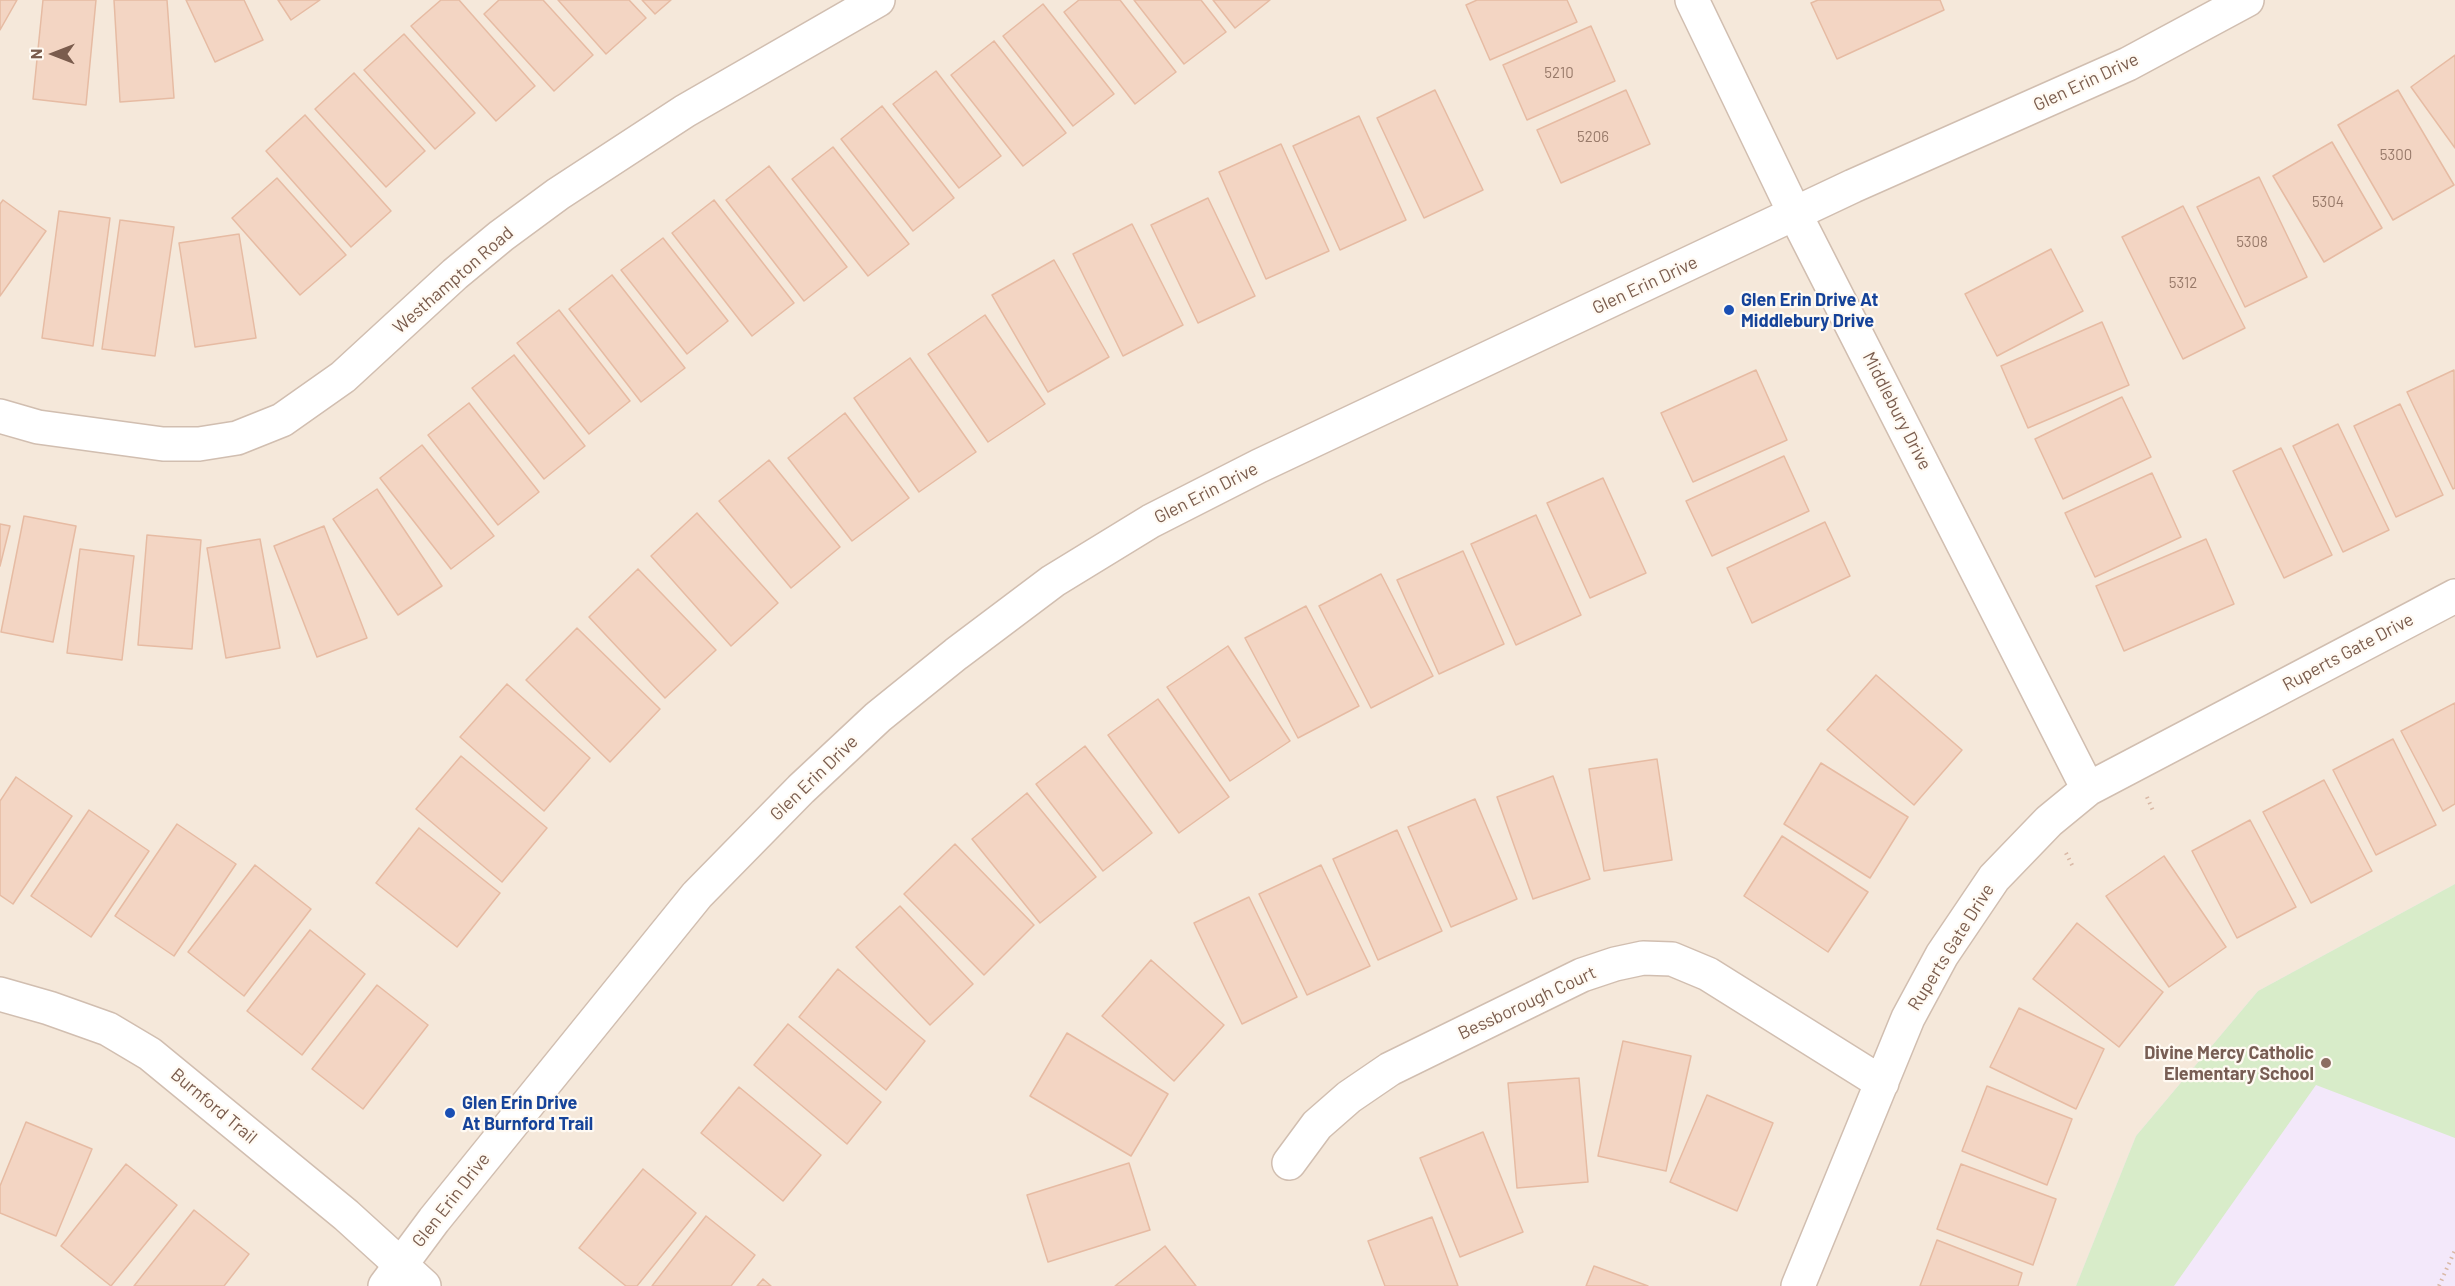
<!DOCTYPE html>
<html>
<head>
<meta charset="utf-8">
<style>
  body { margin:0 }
  #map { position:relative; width:2455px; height:1286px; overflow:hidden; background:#fdf6ec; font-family:Barlow,sans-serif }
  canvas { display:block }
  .north { position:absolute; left:24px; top:24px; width:60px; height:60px; -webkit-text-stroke:4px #fffaf3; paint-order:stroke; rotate:270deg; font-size:16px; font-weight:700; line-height:24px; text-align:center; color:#7a5c4d }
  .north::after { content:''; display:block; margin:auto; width:21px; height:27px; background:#7a5c4d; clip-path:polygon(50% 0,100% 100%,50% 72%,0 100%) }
</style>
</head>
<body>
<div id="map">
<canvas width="2455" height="1286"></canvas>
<div class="north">N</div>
</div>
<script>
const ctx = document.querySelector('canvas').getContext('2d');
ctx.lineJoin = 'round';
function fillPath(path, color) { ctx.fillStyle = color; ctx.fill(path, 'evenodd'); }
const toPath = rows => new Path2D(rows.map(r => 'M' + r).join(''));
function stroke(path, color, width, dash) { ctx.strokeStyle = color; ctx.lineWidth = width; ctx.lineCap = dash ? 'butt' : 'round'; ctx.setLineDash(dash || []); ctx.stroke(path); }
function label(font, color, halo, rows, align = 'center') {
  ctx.font = font + ' Barlow,sans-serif'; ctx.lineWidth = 4.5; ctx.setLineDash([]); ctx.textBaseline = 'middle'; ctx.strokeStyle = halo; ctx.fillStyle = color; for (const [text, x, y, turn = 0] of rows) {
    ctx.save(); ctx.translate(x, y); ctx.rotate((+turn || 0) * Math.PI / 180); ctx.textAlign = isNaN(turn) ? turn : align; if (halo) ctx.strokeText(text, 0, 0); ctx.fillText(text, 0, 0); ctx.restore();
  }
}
fillPath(toPath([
  [0,0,2455,0,2455,1286,0,1286]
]), '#f5e8da');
fillPath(toPath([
  [2455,884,2455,1286,2076,1286,2136,1136,2258,991]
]), '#f3e8fa');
fillPath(toPath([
  [2455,884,2455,1138,2316,1085,2174,1286,2076,1286,2136,1136,2258,991]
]), '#d8ecc9');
const building = toPath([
  [0,0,17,0,0,30,0,0],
  [43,0,96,0,86,105,33,99,43,0],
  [114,0,167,0,174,98,120,102,114,0],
  [186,0,244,0,263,40,215,62,186,0],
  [278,0,320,0,291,20,278,0],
  [441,0,459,0,535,86,496,121,411,26,441,0],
  [499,0,543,0,593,55,554,91,484,14,499,0],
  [558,0,629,0,646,18,606,54,558,0],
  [642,0,671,0,655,14,642,0],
  [1079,0,1120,0,1176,72,1135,104,1064,12,1079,0],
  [1134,0,1201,0,1226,32,1184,64,1134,0],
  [1213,0,1270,0,1235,28,1213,0],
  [1477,0,1567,0,1577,22,1490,60,1466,5,1477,0],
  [1818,0,1940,0,1944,10,1837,59,1811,3,1818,0],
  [1043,4,1114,94,1073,126,1003,36,1043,4],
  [1591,26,1615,81,1527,120,1503,65,1591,26],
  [404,34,475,113,435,149,364,70,404,34],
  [994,41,1066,133,1023,166,951,75,994,41],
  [2455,55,2455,148,2411,87,2455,55],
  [936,71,1001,156,959,188,893,104,936,71],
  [354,73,425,151,386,187,315,109,354,73],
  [1435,90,1483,190,1424,218,1377,118,1435,90],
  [1626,90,1650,144,1561,183,1537,130,1626,90],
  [2398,90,2454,185,2393,220,2338,125,2398,90],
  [882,106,954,198,913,231,841,139,882,106],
  [305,115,391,211,351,247,266,151,305,115],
  [1359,116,1406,220,1340,250,1293,146,1359,116],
  [2332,142,2382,228,2324,262,2273,176,2332,142],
  [1281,144,1329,251,1266,279,1219,172,1281,144],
  [833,147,909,244,868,276,792,179,833,147],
  [769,166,847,267,804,301,726,200,769,166],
  [2259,177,2307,277,2245,307,2197,207,2259,177],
  [277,178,346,255,300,295,232,218,277,178],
  [1208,198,1255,296,1198,323,1151,225,1208,198],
  [3,200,46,231,0,296,0,204,3,200],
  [714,200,794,303,752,336,672,233,714,200],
  [2183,206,2245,328,2183,359,2122,237,2183,206],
  [59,211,110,218,93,346,42,338,59,211],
  [120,220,174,227,155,356,102,349,120,220],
  [1132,224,1183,325,1123,356,1073,254,1132,224],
  [239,234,256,338,195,347,179,243,239,234],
  [663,238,728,321,687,354,621,270,663,238],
  [2051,249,2083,311,1997,356,1965,294,2051,249],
  [1054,260,1109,357,1048,392,992,295,1054,260],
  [612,275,685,368,641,402,569,309,612,275],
  [559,310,630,401,589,434,517,343,559,310],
  [985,315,1045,404,988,442,928,354,985,315],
  [2102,322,2129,385,2028,428,2001,366,2102,322],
  [514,355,585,446,544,479,472,388,514,355],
  [910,358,976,452,919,492,854,398,910,358],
  [1756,370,1787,440,1693,482,1661,413,1756,370],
  [2454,370,2455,488,2453,489,2407,392,2454,370],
  [2122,397,2151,457,2063,499,2035,439,2122,397],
  [469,403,539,492,498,525,428,435,469,403],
  [2400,404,2443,495,2396,517,2354,426,2400,404],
  [845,413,909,498,852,541,788,458,845,413],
  [2338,424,2389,530,2343,552,2293,446,2338,424],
  [422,445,494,536,451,569,380,478,422,445],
  [2281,448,2332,555,2284,578,2233,471,2281,448],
  [1784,456,1809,511,1712,556,1686,501,1784,456],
  [769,460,840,547,791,588,719,501,769,460],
  [2152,473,2181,537,2095,577,2065,513,2152,473],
  [1603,478,1646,573,1590,598,1547,503,1603,478],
  [377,489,442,586,398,615,333,519,377,489],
  [697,513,778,603,731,646,651,556,697,513],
  [1536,515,1581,615,1516,645,1471,544,1536,515],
  [24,516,76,526,53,642,1,632,24,516],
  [1825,522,1850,576,1752,623,1727,568,1825,522],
  [0,524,10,526,0,566,0,524],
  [324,526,367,638,317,657,274,546,324,526],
  [147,535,201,540,192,649,138,645,147,535],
  [260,539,280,648,226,658,207,548,260,539],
  [2206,539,2234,604,2124,651,2096,586,2206,539],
  [80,549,134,556,122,660,67,653,80,549],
  [1463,551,1504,644,1439,674,1397,580,1463,551],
  [638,569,716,650,665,698,589,617,638,569],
  [1381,574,1433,676,1371,708,1319,606,1381,574],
  [1306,606,1359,706,1298,738,1245,638,1306,606],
  [577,628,660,709,610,762,526,680,577,628],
  [1228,646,1290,741,1230,781,1167,687,1228,646],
  [1876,675,1962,750,1914,805,1827,730,1876,675],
  [507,684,590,758,544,811,460,737,507,684],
  [1158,699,1229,797,1179,833,1108,735,1158,699],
  [2455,703,2455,804,2443,811,2401,731,2455,703],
  [2393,739,2436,825,2376,855,2333,770,2393,739],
  [1085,746,1152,833,1103,871,1036,784,1085,746],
  [461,756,547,828,502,882,416,809,461,756],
  [1657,759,1672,860,1604,871,1589,769,1657,759],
  [1821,763,1908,817,1870,878,1784,824,1821,763],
  [1553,776,1590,879,1533,899,1497,797,1553,776],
  [16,777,72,816,13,904,0,895,0,801,16,777],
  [2324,780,2372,871,2311,903,2263,812,2324,780],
  [1027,793,1096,877,1040,923,972,839,1027,793],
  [1475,799,1517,899,1451,927,1408,827,1475,799],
  [89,810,149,851,91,937,31,896,89,810],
  [2250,820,2296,907,2237,938,2192,851,2250,820],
  [177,824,236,864,174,956,115,916,177,824],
  [419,828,500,893,457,947,376,883,419,828],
  [1397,830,1442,931,1378,960,1333,859,1397,830],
  [1782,836,1868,892,1828,952,1744,896,1782,836],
  [955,844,1034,925,984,975,904,894,955,844],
  [2164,856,2226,947,2169,987,2106,896,2164,856],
  [255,865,311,909,244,996,188,952,255,865],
  [1321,865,1370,966,1307,995,1259,894,1321,865],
  [1249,897,1297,997,1242,1024,1194,923,1249,897],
  [900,906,973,984,930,1025,856,947,900,906],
  [2077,923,2163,992,2119,1047,2033,979,2077,923],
  [310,930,365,974,302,1055,247,1011,310,930],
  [1151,960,1224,1025,1174,1081,1102,1016,1151,960],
  [838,969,925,1041,886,1090,799,1017,838,969],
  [377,985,428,1025,363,1109,312,1069,377,985],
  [2019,1008,2104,1049,2076,1109,1990,1067,2019,1008],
  [788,1024,881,1102,847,1144,754,1065,788,1024],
  [1067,1033,1168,1094,1131,1156,1030,1096,1067,1033],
  [1623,1041,1691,1056,1666,1171,1598,1156,1623,1041],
  [1579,1078,1588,1182,1517,1188,1508,1083,1579,1078],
  [1987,1086,2072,1119,2047,1185,1962,1151,1987,1086],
  [739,1087,821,1155,783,1201,701,1133,739,1087],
  [1707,1095,1773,1123,1737,1211,1670,1182,1707,1095],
  [26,1122,92,1149,56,1236,0,1213,0,1186,26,1122],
  [1483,1132,1523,1232,1460,1257,1420,1158,1483,1132],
  [1129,1163,1150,1230,1048,1262,1027,1195,1129,1163],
  [126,1164,177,1205,111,1286,61,1246,126,1164],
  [1961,1164,2056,1199,2033,1265,1937,1229,1961,1164],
  [643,1169,696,1213,637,1286,626,1286,579,1248,643,1169],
  [194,1210,249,1254,224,1286,134,1286,194,1210],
  [706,1216,755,1255,731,1286,652,1286,706,1216],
  [1432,1217,1458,1286,1385,1286,1368,1241,1432,1217],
  [1937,1240,2022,1273,2018,1286,1920,1286,1937,1240],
  [1165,1246,1196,1286,1115,1286,1165,1246],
  [1594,1266,1648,1286,1586,1286,1594,1266],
  [763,1279,771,1286,757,1286,763,1279]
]);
fillPath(building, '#f3d5c3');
stroke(building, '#e6bba3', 1.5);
const minor = toPath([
  [1795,214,2088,789],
  [0,416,38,427,163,444,199,444,237,438,282,420,343,377,455,274,501,236,558,194,685,111,878,0],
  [0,994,49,1008,108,1029,150,1054,346,1215,401,1265],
  [1289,1163,1317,1125,1349,1097,1390,1069,1582,975,1615,964,1643,958,1672,959,1708,974,1882,1083],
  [1798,1286,1908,1018,1942,955,1994,878,2049,821,2088,789,2455,596]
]);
const tertiary = toPath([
  [1692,0,1795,214],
  [401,1265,424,1286],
  [385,1286,434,1220,697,895,801,789,878,717,956,654,1053,581,1151,521,1259,466,1853,186,2128,64,2247,0]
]);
stroke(minor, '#d1beb0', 36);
stroke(tertiary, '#d1beb0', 36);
stroke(toPath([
  [2147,797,2154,813],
  [2066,853,2074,869],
  [2439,1286,2455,1250]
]), '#d9b8a5', 4, [1.5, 4.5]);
stroke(minor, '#fff', 33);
stroke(tertiary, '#fff', 33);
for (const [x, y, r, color] of [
  [1729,310,6,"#1a4fb4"],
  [2326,1063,6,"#8d6e63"],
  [450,1113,6,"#1a4fb4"]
]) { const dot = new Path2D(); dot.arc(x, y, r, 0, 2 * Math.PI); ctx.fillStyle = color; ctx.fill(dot); stroke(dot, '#fffaf3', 2); }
label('15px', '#987a6a', null, [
  ["5210",1559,73],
  ["5206",1593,137],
  ["5300",2396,155],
  ["5304",2328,202],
  ["5308",2252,242],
  ["5312",2183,283]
]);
label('18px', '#7a5c4d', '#fffaf3', [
  ["Glen Erin Drive",2086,82,-25],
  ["Westhampton Road",453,280,-41],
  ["Glen Erin Drive",1645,285,-25],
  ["Middlebury Drive",1897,411,63],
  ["Glen Erin Drive",1206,493,-27],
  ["Ruperts Gate Drive",2348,652,-28],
  ["Glen Erin Drive",814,778,-44],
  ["Ruperts Gate Drive",1951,947,-58],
  ["Bessborough Court",1527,1003,-25],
  ["Burnford Trail",214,1106,40],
  ["Glen Erin Drive",451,1200,-52]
]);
label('bold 18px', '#164399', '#fffaf3', [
  ["Glen Erin Drive At",1741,300],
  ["Middlebury Drive",1741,321],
  ["Glen Erin Drive",462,1103],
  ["At Burnford Trail",462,1124]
], 'left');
label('bold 18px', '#785e54', '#fffaf3', [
  ["Divine Mercy Catholic",2314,1053],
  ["Elementary School",2314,1074]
], 'right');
</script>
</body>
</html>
